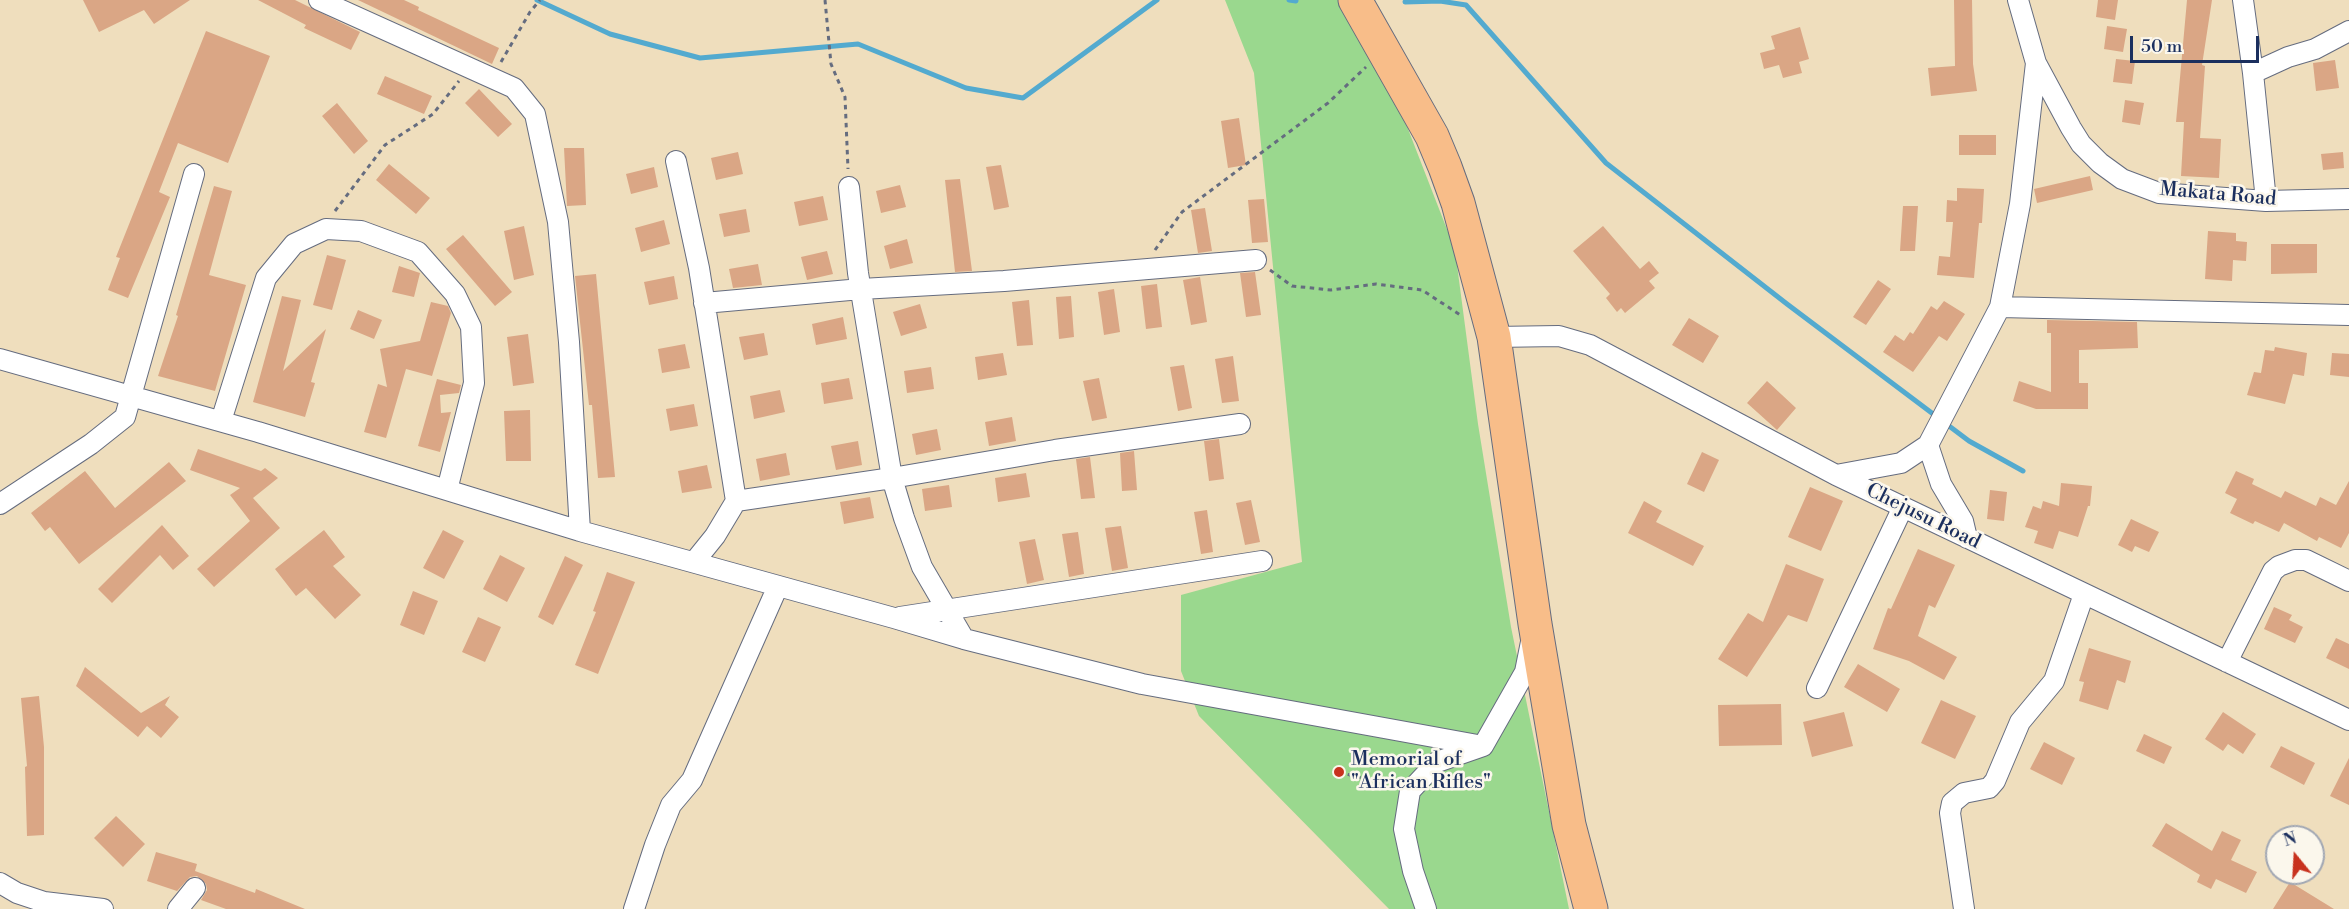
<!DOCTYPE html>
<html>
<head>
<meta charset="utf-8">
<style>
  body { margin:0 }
  #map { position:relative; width:2349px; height:909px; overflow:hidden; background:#efdebd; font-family:"Libre Bodoni",serif }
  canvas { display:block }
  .north { position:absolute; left:2265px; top:825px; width:60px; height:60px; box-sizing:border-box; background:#fbf7ec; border:2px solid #a1a7b3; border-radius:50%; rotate:342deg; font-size:16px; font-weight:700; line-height:24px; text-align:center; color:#1b2f5e }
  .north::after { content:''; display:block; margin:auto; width:21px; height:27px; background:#c8321e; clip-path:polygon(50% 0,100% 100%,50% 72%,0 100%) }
  .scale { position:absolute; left:2130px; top:36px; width:129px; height:27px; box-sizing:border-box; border:3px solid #1b2f5e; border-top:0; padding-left:8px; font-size:18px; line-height:21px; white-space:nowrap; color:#1b2f5e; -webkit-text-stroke:4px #fbf7ec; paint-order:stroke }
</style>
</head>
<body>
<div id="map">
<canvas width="2349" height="909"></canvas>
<div class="north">N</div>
<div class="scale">50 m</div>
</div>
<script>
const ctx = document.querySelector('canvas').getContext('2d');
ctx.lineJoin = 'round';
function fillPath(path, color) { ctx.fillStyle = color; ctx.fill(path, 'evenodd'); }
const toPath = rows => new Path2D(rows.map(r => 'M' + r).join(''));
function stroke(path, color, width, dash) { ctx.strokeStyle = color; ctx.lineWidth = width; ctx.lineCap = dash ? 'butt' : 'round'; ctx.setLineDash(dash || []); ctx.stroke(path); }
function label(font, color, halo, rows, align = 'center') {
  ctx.font = font + ' "Libre Bodoni",serif'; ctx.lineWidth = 5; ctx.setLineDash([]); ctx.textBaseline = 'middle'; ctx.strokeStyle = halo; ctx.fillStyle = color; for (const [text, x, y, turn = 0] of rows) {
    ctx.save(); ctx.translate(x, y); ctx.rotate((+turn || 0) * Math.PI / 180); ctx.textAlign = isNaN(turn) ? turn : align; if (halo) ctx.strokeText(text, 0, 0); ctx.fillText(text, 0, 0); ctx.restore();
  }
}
fillPath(toPath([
  [1225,0,1340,0,1401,111,1455,250,1478,424,1511,627,1569,909,1389,909,1199,716,1181,671,1181,595,1302,562,1254,73]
]), '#9ad88e');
stroke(toPath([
  [537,0,610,34,700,58,858,44,966,88,1023,98,1157,0],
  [1289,0,1296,1],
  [1405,2,1440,1,1466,5,1606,163,1787,304,1969,441,2023,471]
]), '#53aacf', 5);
fillPath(toPath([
  [83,0,190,0,154,24,144,10,99,32],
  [258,0,295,0,360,32,351,50,304,28,306,25],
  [358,0,404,0,419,7,418,10,499,48,492,64],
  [1954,0,1972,0,1973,64,1977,91,1931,96,1928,68,1955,66],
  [2098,0,2118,0,2115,20,2096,17],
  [2187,0,2212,0,2202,65,2205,66,2200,138,2221,139,2219,178,2181,176,2184,122,2176,122],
  [2107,26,2127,29,2123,52,2104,49],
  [1800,27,1809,59,1799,62,1802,73,1783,78,1779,65,1764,69,1760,53,1775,49,1771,36],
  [206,31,270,56,228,163,178,143,159,192,170,197,128,298,108,290,120,258,116,257],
  [2116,59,2135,61,2132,84,2113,82],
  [2335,60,2339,88,2316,91,2313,63],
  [385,76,432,96,424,114,377,94],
  [479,89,512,124,498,137,465,103],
  [2125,100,2144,103,2140,125,2122,122],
  [337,103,368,141,354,154,322,116],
  [1239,118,1246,165,1228,168,1221,121],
  [1959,135,1996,135,1996,155,1959,155],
  [564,148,584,148,586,205,567,206],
  [738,152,743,174,716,180,711,158],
  [2343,152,2344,168,2323,170,2321,154],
  [389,164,430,198,416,214,376,180],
  [1001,165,1009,207,994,210,986,167],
  [654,167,658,187,631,194,626,174],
  [2090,176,2093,190,2037,203,2034,189],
  [960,179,972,271,955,272,945,180],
  [900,185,906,207,881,213,876,191],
  [214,186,232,191,209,275,246,285,215,391,158,376,178,316,176,315],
  [1957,188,1984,189,1982,223,1979,223,1974,278,1937,275,1939,256,1950,257,1953,222,1946,222,1947,200,1957,201],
  [823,196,828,220,799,226,794,202],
  [1264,199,1268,242,1252,243,1248,200],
  [1903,206,1918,206,1915,251,1900,251],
  [1205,208,1212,251,1198,253,1191,210],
  [746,209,750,232,724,237,719,214],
  [664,220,670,244,641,252,635,228],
  [524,226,534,275,514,280,504,231],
  [1603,226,1640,269,1649,261,1659,273,1649,281,1655,288,1625,313,1621,308,1617,312,1606,298,1610,294,1573,251],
  [2208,231,2236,233,2236,241,2247,242,2246,261,2233,260,2232,281,2205,279],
  [463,235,512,292,495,306,446,249],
  [907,239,913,263,890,269,884,246],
  [2271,244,2317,244,2317,273,2271,274],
  [827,251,833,274,807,280,801,257],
  [327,255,346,260,332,310,313,305],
  [758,264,762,285,733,288,729,269],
  [399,266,420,273,414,297,392,292],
  [1255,272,1261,315,1246,317,1240,273],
  [596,274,615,477,598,478,592,405,589,405,575,276],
  [674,276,678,299,649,305,644,282],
  [1200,277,1207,322,1191,325,1183,280],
  [1878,280,1891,289,1866,325,1853,317],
  [1157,284,1162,327,1146,329,1141,286],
  [1114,289,1120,332,1104,335,1098,292],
  [282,296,301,300,283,371,326,329,311,382,315,383,305,417,253,402],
  [1071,296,1074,337,1059,339,1056,297],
  [1029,300,1033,345,1017,346,1012,302],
  [1944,301,1965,314,1947,341,1939,336,1913,372,1883,352,1895,335,1904,341,1910,332,1913,334,1931,306,1937,310],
  [431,302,448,306,451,313,432,376,406,369,386,438,364,432,378,384,387,387,380,349,420,341],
  [920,304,927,328,901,336,893,312],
  [358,310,382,320,374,339,350,329],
  [843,317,847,339,816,345,812,324],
  [1689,318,1719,336,1703,363,1672,345],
  [2047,320,2137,322,2138,348,2079,350,2079,383,2088,383,2088,409,2036,409,2013,401,2019,381,2051,392,2051,333,2047,333],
  [764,333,768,355,744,360,739,337],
  [528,334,534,383,513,386,507,337],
  [685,344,690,368,662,373,658,349],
  [2275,347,2307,353,2304,376,2293,374,2285,404,2247,395,2254,372,2261,373,2265,350,2274,351],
  [1003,353,1007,375,978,380,975,357],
  [2332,353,2349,354,2349,377,2330,375],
  [1233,356,1239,401,1222,403,1215,359],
  [1184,365,1192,408,1178,411,1170,367],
  [931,367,934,389,907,393,904,371],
  [849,378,853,399,824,404,821,383],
  [1099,378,1107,418,1092,421,1083,381],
  [437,379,461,385,459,393,440,395,441,413,451,412,440,452,418,446],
  [1767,381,1796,408,1777,430,1747,403],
  [780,390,785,412,754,419,750,396],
  [694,404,698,426,670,431,666,409],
  [530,410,531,461,506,461,504,411],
  [1012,417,1016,441,989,446,985,422],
  [937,429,941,450,916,455,912,434],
  [1219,439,1224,479,1209,481,1204,441],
  [858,441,862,465,836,470,831,446],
  [198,449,261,471,265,468,278,478,253,498,280,528,214,587,197,569,250,521,230,495,240,488,190,470],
  [1134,451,1137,490,1122,491,1120,453],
  [1702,452,1719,460,1704,492,1687,484],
  [786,453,790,475,760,481,756,459],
  [1090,457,1095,498,1081,499,1076,459],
  [169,462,186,481,79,564,50,527,45,531,31,513,85,471,115,508],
  [707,465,712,488,682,493,678,471],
  [2236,471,2254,479,2252,484,2281,498,2285,491,2316,506,2320,497,2336,505,2349,481,2349,533,2341,548,2319,537,2317,541,2284,523,2279,532,2255,521,2253,524,2230,513,2237,499,2225,493],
  [1026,473,1030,497,998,502,995,478],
  [2061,483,2092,486,2090,506,2088,506,2078,537,2059,531,2053,549,2034,543,2038,531,2025,527,2033,506,2041,509,2043,501,2059,506],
  [949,485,952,507,925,511,922,489],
  [1810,487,1843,501,1821,551,1788,537],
  [1990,490,2007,492,2004,521,1987,519],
  [870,497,874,518,844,524,840,502],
  [1251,500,1260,542,1245,545,1236,503],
  [1644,501,1662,511,1656,522,1704,546,1693,566,1628,533],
  [1207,510,1213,552,1201,554,1194,512],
  [2131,519,2159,532,2149,552,2135,546,2132,552,2118,545],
  [162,525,189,556,173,570,160,555,112,603,98,589],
  [1121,526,1128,568,1112,571,1105,528],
  [324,530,345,557,333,566,361,595,335,619,306,588,296,596,275,569],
  [443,530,464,541,444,579,423,568],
  [1078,532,1084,574,1069,577,1062,534],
  [1035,539,1044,580,1027,584,1019,542],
  [1918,549,1955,565,1935,608,1929,605,1918,636,1957,657,1944,680,1909,661,1873,649,1888,608,1891,609],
  [500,555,525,568,507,602,483,589],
  [565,556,583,565,553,625,538,617],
  [1786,564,1824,579,1807,622,1788,615,1747,677,1718,659,1748,613,1763,622],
  [607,572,635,582,598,674,575,665,596,612,593,611],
  [413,591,438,601,424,635,400,625],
  [2274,607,2292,615,2289,620,2303,627,2295,643,2264,629],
  [478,617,501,627,485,662,462,652],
  [2336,638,2349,644,2349,669,2326,658],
  [2089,648,2131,661,2125,683,2117,680,2108,710,2079,701,2084,682,2079,681],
  [1858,664,1900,689,1887,712,1844,687],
  [85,667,141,713,170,696,165,705,179,717,161,738,147,726,138,737,76,686],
  [39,696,44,747,44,835,27,836,25,767,27,766,21,698],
  [1941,700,1976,716,1955,759,1921,743],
  [1781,704,1782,745,1719,746,1718,705],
  [1844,712,1853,746,1812,757,1803,722],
  [2223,712,2256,734,2243,754,2228,744,2223,751,2205,739],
  [2144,734,2172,747,2164,764,2136,751],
  [2044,742,2075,758,2062,785,2030,769],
  [2281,746,2315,763,2304,785,2270,767],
  [2349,758,2349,805,2330,796],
  [116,816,145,844,123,867,94,838],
  [2166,823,2212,851,2222,831,2241,840,2231,860,2257,872,2246,893,2216,879,2211,889,2197,882,2200,875,2152,846],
  [156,852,197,864,195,871,255,893,256,889,305,909,226,909,201,900,207,890,206,884,197,876,190,877,177,891,147,881],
  [2290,882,2334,909,2273,909]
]), '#daa685');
const street = toPath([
  [319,0,514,88,535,114,558,222,569,342,580,531],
  [2018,0,2036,63,2071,128,2081,144,2100,163,2122,179,2159,193,2266,201,2349,199],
  [2243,0,2253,73,2266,201],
  [2253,73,2288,57,2315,49,2349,31],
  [676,161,699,268,736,501,715,536,694,562],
  [849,187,858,273,892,478,904,518,922,567,964,639],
  [704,303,861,289,1004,281,1256,260],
  [2000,307,2020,204,2036,63],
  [1494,337,1559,336,1590,345,1836,475,2349,720],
  [0,359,258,432,580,531,894,618,964,639,1142,684,1483,746],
  [221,421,266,278,294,244,326,229,361,231,418,252,455,294,471,327,474,383,447,490],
  [1928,445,1941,484,1963,521,1967,538],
  [1836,475,1901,463,1928,445,2000,307,2349,315],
  [736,501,892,478,1055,450,1240,424],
  [0,504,91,444,125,417,194,174],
  [900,617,1262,561],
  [2227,662,2273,571,2279,566,2295,560,2306,560,2349,581],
  [1817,688,1903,507],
  [0,883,17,893,44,902,103,909],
  [178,909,195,888],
  [634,909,655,845,671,805,692,780,778,586],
  [1426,909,1413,871,1404,829,1410,791,1437,762,1483,746,1525,672,1531,642],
  [1964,909,1950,813,1952,803,1964,793,1989,788,1995,781,2020,722,2054,681,2084,594]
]);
const highway = toPath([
  [1355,0,1432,136,1445,167,1458,203,1494,337,1535,624,1569,825,1591,909]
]);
stroke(street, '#656c7f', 22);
stroke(highway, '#656c7f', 35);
stroke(toPath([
  [825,0,831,64,845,97,848,169],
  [501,62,530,12,540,0],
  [335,211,385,145,433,114,459,81],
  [1155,250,1182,212,1328,103,1366,67],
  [1270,270,1292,286,1331,290,1376,284,1422,290,1462,316],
  [1339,772,1394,787]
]), '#656c7f', 3, [4.5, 4.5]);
stroke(street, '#fff', 20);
stroke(highway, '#f8bd89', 33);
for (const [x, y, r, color] of [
  [1339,772,6,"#c8321e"]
]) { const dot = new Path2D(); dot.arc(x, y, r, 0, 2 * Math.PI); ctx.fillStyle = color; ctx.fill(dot); stroke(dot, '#fbf7ec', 2); }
label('20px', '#1b2f5e', '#fbf7ec', [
  ["Makata Road",2218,195,5],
  ["Chejusu Road",1923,517,26]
]);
label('20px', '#1b2f5e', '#fbf7ec', [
  ["Memorial of",1351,760],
  ["\"African Rifles\"",1351,783]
], 'left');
</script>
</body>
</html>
